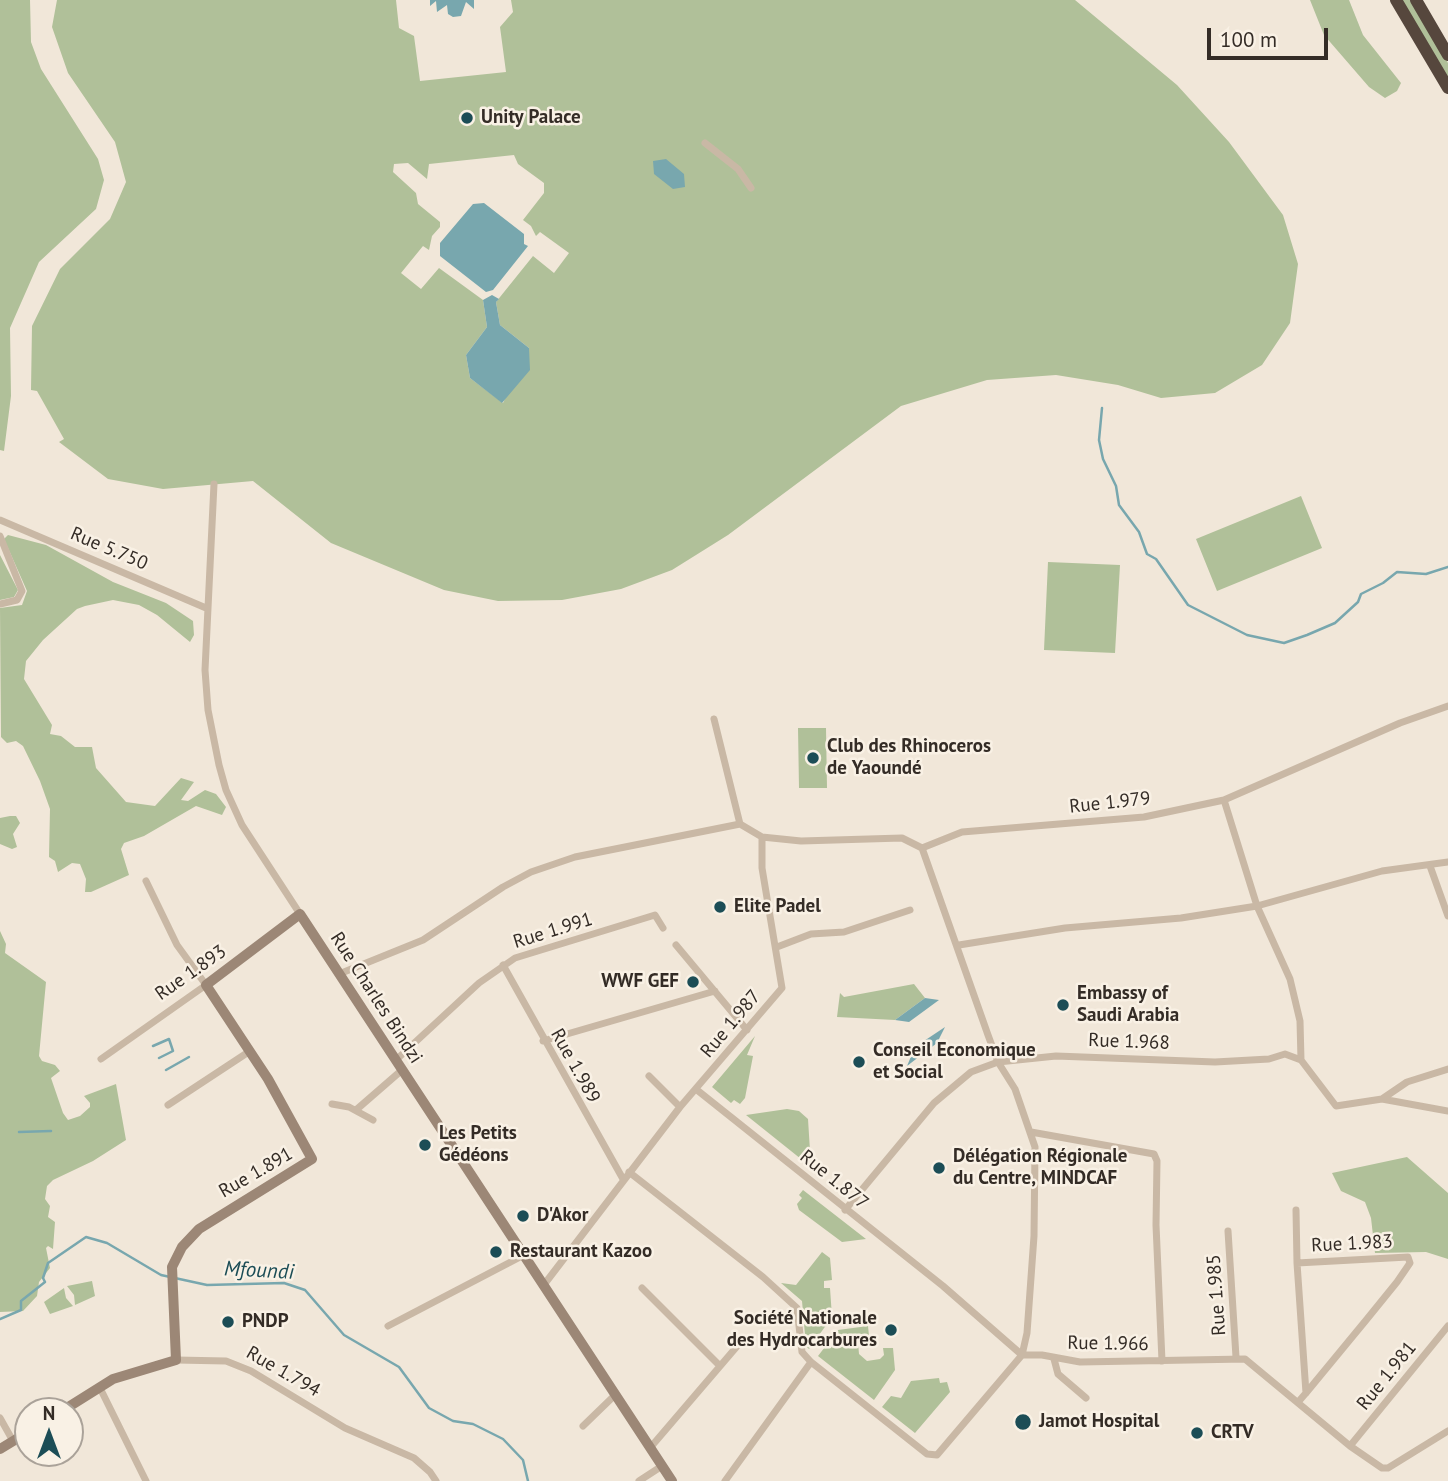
<!DOCTYPE html>
<html>
<head>
<meta charset="utf-8">
<style>
  body { margin:0 }
  #map { position:relative; width:1448px; height:1481px; overflow:hidden; background:#f1e7d9; font-family:"PT Sans",sans-serif }
  canvas { display:block }
  .north { position:absolute; left:14px; top:1397px; width:70px; height:70px; box-sizing:border-box; background:#f9f1e5; border:2px solid #aaa299; border-radius:50%; rotate:0deg; font-size:19px; font-weight:700; line-height:28px; text-align:center; color:#342c26 }
  .north::after { content:''; display:block; margin:auto; width:24px; height:32px; background:#1c4d56; clip-path:polygon(50% 0,100% 100%,50% 72%,0 100%) }
  .scale { position:absolute; left:1207px; top:28px; width:121px; height:32px; box-sizing:border-box; border:4px solid #342c26; border-top:0; padding-left:9px; font-size:21px; line-height:24px; white-space:nowrap; color:#342c26; -webkit-text-stroke:5px #f9f1e5; paint-order:stroke }
</style>
</head>
<body>
<div id="map">
<canvas width="1448" height="1481"></canvas>
<div class="north">N</div>
<div class="scale">100 m</div>
</div>
<script>
const ctx = document.querySelector('canvas').getContext('2d');
ctx.lineJoin = 'round';
function fillPath(path, color) { ctx.fillStyle = color; ctx.fill(path, 'evenodd'); }
const toPath = rows => new Path2D(rows.map(r => 'M' + r).join(''));
function stroke(path, color, width, dash) { ctx.strokeStyle = color; ctx.lineWidth = width; ctx.lineCap = dash ? 'butt' : 'round'; ctx.setLineDash(dash || []); ctx.stroke(path); }
function label(font, color, halo, rows, align = 'center') {
  ctx.font = font + ' "PT Sans",sans-serif'; ctx.lineWidth = 5; ctx.setLineDash([]); ctx.textBaseline = 'middle'; ctx.strokeStyle = halo; ctx.fillStyle = color; for (const [text, x, y, turn = 0] of rows) {
    ctx.save(); ctx.translate(x, y); ctx.rotate((+turn || 0) * Math.PI / 180); ctx.textAlign = isNaN(turn) ? turn : align; if (halo) ctx.strokeText(text, 0, 0); ctx.fillText(text, 0, 0); ctx.restore();
  }
}
fillPath(toPath([
  [0,0,30,0,31,42,41,69,98,159,104,180,96,209,39,262,10,328,11,396,4,451,0,450],
  [57,0,396,0,399,28,414,36,420,81,506,72,500,27,513,12,511,0,1075,0,1177,85,1229,142,1283,215,1298,264,1290,323,1262,365,1215,393,1161,398,1118,385,1056,375,987,380,901,406,728,535,672,570,621,589,562,600,498,601,444,590,331,543,253,481,163,489,108,479,59,442,64,439,37,391,31,390,32,326,60,269,110,219,126,182,115,142,68,73,52,27],
  [514,155,518,164,544,183,544,193,523,220,531,226,536,236,540,232,569,253,554,273,533,256,496,302,500,325,529,348,503,403,470,378,466,355,487,327,483,300,439,268,421,289,401,273,423,246,429,250,432,236,440,227,440,222,418,204,416,193,393,172,394,164,408,163,427,179,429,164],
  [1310,0,1349,0,1363,35,1401,83,1397,91,1385,98,1369,87,1324,35],
  [1402,0,1412,0,1448,63,1448,78],
  [1301,496,1322,548,1217,591,1196,539],
  [8,535,46,545,113,582,166,603,193,621,194,635,190,642,157,615,139,605,113,600,85,606,77,609,43,640,26,661,24,679,52,725,50,734,61,736,75,747,92,747,96,768,126,802,155,806,181,778,194,782,181,800,188,801,205,790,216,794,226,807,222,815,196,806,144,836,124,843,121,849,129,875,91,892,85,892,86,879,80,864,72,863,58,872,55,861,49,857,50,809,40,781,23,746,16,741,7,743,1,737,0,608,22,605,27,591,4,539],
  [0,555,18,590,14,597,0,600],
  [1048,562,1120,565,1115,653,1044,650],
  [798,728,826,728,827,788,799,788],
  [10,816,16,816,20,823,13,834,17,847,12,849,0,844,0,818],
  [0,931,6,944,5,953,46,982,39,1056,42,1061,55,1065,60,1071,51,1078,63,1113,68,1120,80,1116,90,1107,90,1103,84,1096,116,1084,126,1140,93,1161,53,1180,47,1186,45,1199,50,1206,48,1217,55,1222,53,1249,48,1246,46,1248,50,1268,39,1282,37,1296,23,1311,0,1312],
  [914,984,925,998,895,1020,837,1017,840,993,844,997],
  [755,1036,747,1055,753,1056,745,1098,740,1104,734,1100,731,1103,712,1087],
  [787,1109,799,1111,808,1119,811,1167,746,1115],
  [1407,1157,1448,1193,1448,1259,1426,1252,1375,1253,1371,1218,1365,1202,1341,1191,1332,1173],
  [803,1190,866,1239,842,1242,799,1210,797,1204,802,1198,799,1195],
  [822,1252,830,1258,832,1280,824,1281,824,1288,830,1288,832,1317,809,1349,806,1346,802,1301,781,1283,796,1285],
  [92,1281,95,1296,75,1305,74,1295,67,1286],
  [64,1288,66,1298,73,1306,50,1314,44,1302],
  [868,1326,869,1336,864,1336,858,1343,859,1354,867,1361,880,1359,884,1355,883,1348,893,1348,895,1370,874,1400,818,1356,838,1330],
  [939,1378,940,1383,947,1382,950,1392,915,1433,882,1407,891,1396,901,1398,911,1381]
]), '#b0c099');
fillPath(toPath([
  [430,0,474,0,474,9,466,2,461,16,453,17,448,14,447,5,437,12,436,1,430,6],
  [666,159,684,174,685,187,673,189,654,174,653,161],
  [484,203,524,234,524,244,528,246,493,290,486,292,440,256,440,243,473,204],
  [492,295,499,299,496,302,500,325,529,348,530,370,502,403,470,378,466,355,487,327,483,300],
  [925,998,939,1000,909,1022,895,1020],
  [945,1027,937,1043,907,1066,915,1047]
]), '#78a7ae');
stroke(toPath([
  [1102,408,1099,440,1103,459,1116,486,1119,505,1139,532,1147,554,1156,559,1188,605,1247,635,1284,643,1307,635,1335,623,1358,602,1361,594,1383,583,1397,572,1426,574,1448,567],
  [153,1046,169,1039,173,1051,159,1058],
  [166,1070,189,1057],
  [19,1132,51,1131],
  [0,1319,21,1310,21,1301,45,1282,43,1278,48,1263,86,1237,107,1243,161,1275,207,1285,284,1283,305,1290,344,1335,399,1367,429,1408,453,1421,473,1424,503,1439,523,1460,528,1481]
]), '#78a7ae', 2.5);
stroke(toPath([
  [705,143,738,169,751,188],
  [214,484,205,670,208,710,219,765,226,790,242,825,300,914],
  [0,520,206,608],
  [0,536,22,591,17,600,0,604],
  [714,719,740,824],
  [1224,800,1257,906,1290,979,1300,1021,1301,1060],
  [922,848,962,832,1144,817,1224,800,1400,723,1448,706],
  [1430,866,1448,916],
  [676,945,747,1030],
  [959,945,1065,928,1181,918,1257,906,1382,871,1448,862],
  [777,947,811,934,844,932,910,910],
  [503,965,623,1179],
  [339,974,423,940,503,887,531,872,575,857,740,824,762,837,801,841,902,838,922,848],
  [543,1041,715,991],
  [101,1059,206,985,177,945,146,881],
  [396,1060,479,983,515,958,655,915,663,928],
  [649,1076,680,1107],
  [697,1090,943,1286,1022,1355],
  [1382,1099,1407,1082,1448,1069],
  [332,1104,349,1107,373,1120],
  [168,1105,250,1051],
  [356,1110,402,1070],
  [1031,1132,1154,1154,1157,1161,1156,1225,1162,1361],
  [629,1172,763,1277,797,1308,802,1352,811,1362,725,1481],
  [845,1210,934,1103,971,1072,998,1062,1056,1056,1215,1062,1269,1059,1285,1054,1301,1060,1336,1106,1382,1099,1448,1111],
  [1296,1210,1297,1263],
  [1228,1231,1236,1357],
  [543,1286,680,1107,782,988,762,868,762,837],
  [642,1288,720,1366],
  [388,1326,524,1255],
  [1022,1355,1042,1355,1080,1362,1245,1359,1350,1446,1382,1468,1388,1468,1448,1431],
  [1054,1359,1058,1374,1086,1398],
  [176,1360,226,1361,251,1371,345,1428,414,1458,430,1472,436,1481],
  [811,1362,927,1454,937,1455,1022,1355,1027,1333,1034,1236,1035,1147,1015,1089,998,1062,988,1035,922,848],
  [100,1388,146,1481],
  [1299,1401,1306,1393,1367,1319,1397,1282,1410,1263,1408,1257,1297,1263,1306,1393],
  [0,1418,13,1441],
  [583,1426,615,1395],
  [1350,1446,1448,1326],
  [650,1448,739,1344],
  [639,1481,662,1466]
]), '#c9b8a5', 7);
stroke(toPath([
  [62,1411,113,1379,176,1360,172,1267,182,1247,199,1229,312,1159,268,1079,206,985,300,914,672,1481],
  [0,1449,28,1432]
]), '#9c8776', 10);
stroke(toPath([
  [1396,0,1448,88],
  [1416,0,1448,55]
]), '#56473d', 12);
for (const [x, y, r, color] of [
  [467,118,7,"#1c4d56"],
  [813,758,7,"#1c4d56"],
  [720,907,7,"#1c4d56"],
  [693,982,7,"#1c4d56"],
  [1063,1005,7,"#1c4d56"],
  [859,1062,7,"#1c4d56"],
  [425,1145,7,"#1c4d56"],
  [939,1168,7,"#1c4d56"],
  [523,1216,7,"#1c4d56"],
  [496,1252,7,"#1c4d56"],
  [228,1322,7,"#1c4d56"],
  [891,1330,7,"#1c4d56"],
  [1023,1422,9,"#1c4d56"],
  [1197,1433,7,"#1c4d56"]
]) { const dot = new Path2D(); dot.arc(x, y, r, 0, 2 * Math.PI); ctx.fillStyle = color; ctx.fill(dot); stroke(dot, '#f9f1e5', 2.5); }
label('bold 19px', '#342c26', '#f9f1e5', [
  ["Unity Palace",481,118],
  ["Club des Rhinoceros",827,747],
  ["de Yaoundé",827,769],
  ["Elite Padel",734,907],
  ["WWF GEF",679,982,"right"],
  ["Embassy of",1077,994],
  ["Saudi Arabia",1077,1016],
  ["Conseil Economique",873,1051],
  ["et Social",873,1073],
  ["Les Petits",439,1134],
  ["Gédéons",439,1156],
  ["Délégation Régionale",953,1157],
  ["du Centre, MINDCAF",953,1179],
  ["D'Akor",537,1216],
  ["Restaurant Kazoo",510,1252],
  ["Société Nationale",877,1319,"right"],
  ["des Hydrocarbures",877,1341,"right"],
  ["PNDP",242,1322],
  ["Jamot Hospital",1039,1422],
  ["CRTV",1211,1433]
], 'left');
label('19px', '#342c26', '#f9f1e5', [
  ["Rue 5.750",109,549,23],
  ["Rue 1.979",1110,803,-6],
  ["Rue 1.991",553,931,-17],
  ["Rue 1.893",191,973,-35],
  ["Rue Charles Bindzi",376,998,57],
  ["Rue 1.987",731,1024,-50],
  ["Rue 1.968",1129,1042,2],
  ["Rue 1.989",575,1066,61],
  ["Rue 1.891",256,1173,-30],
  ["Rue 1.877",834,1180,39],
  ["Rue 1.983",1352,1244,-3],
  ["Rue 1.985",1217,1295,-94],
  ["Rue 1.966",1108,1344,1],
  ["Rue 1.794",283,1372,30],
  ["Rue 1.981",1387,1376,-51]
]);
label('italic 21px', '#1c4d56', '#f9f1e5', [
  ["Mfoundi",259,1271,3]
]);
</script>
</body>
</html>
